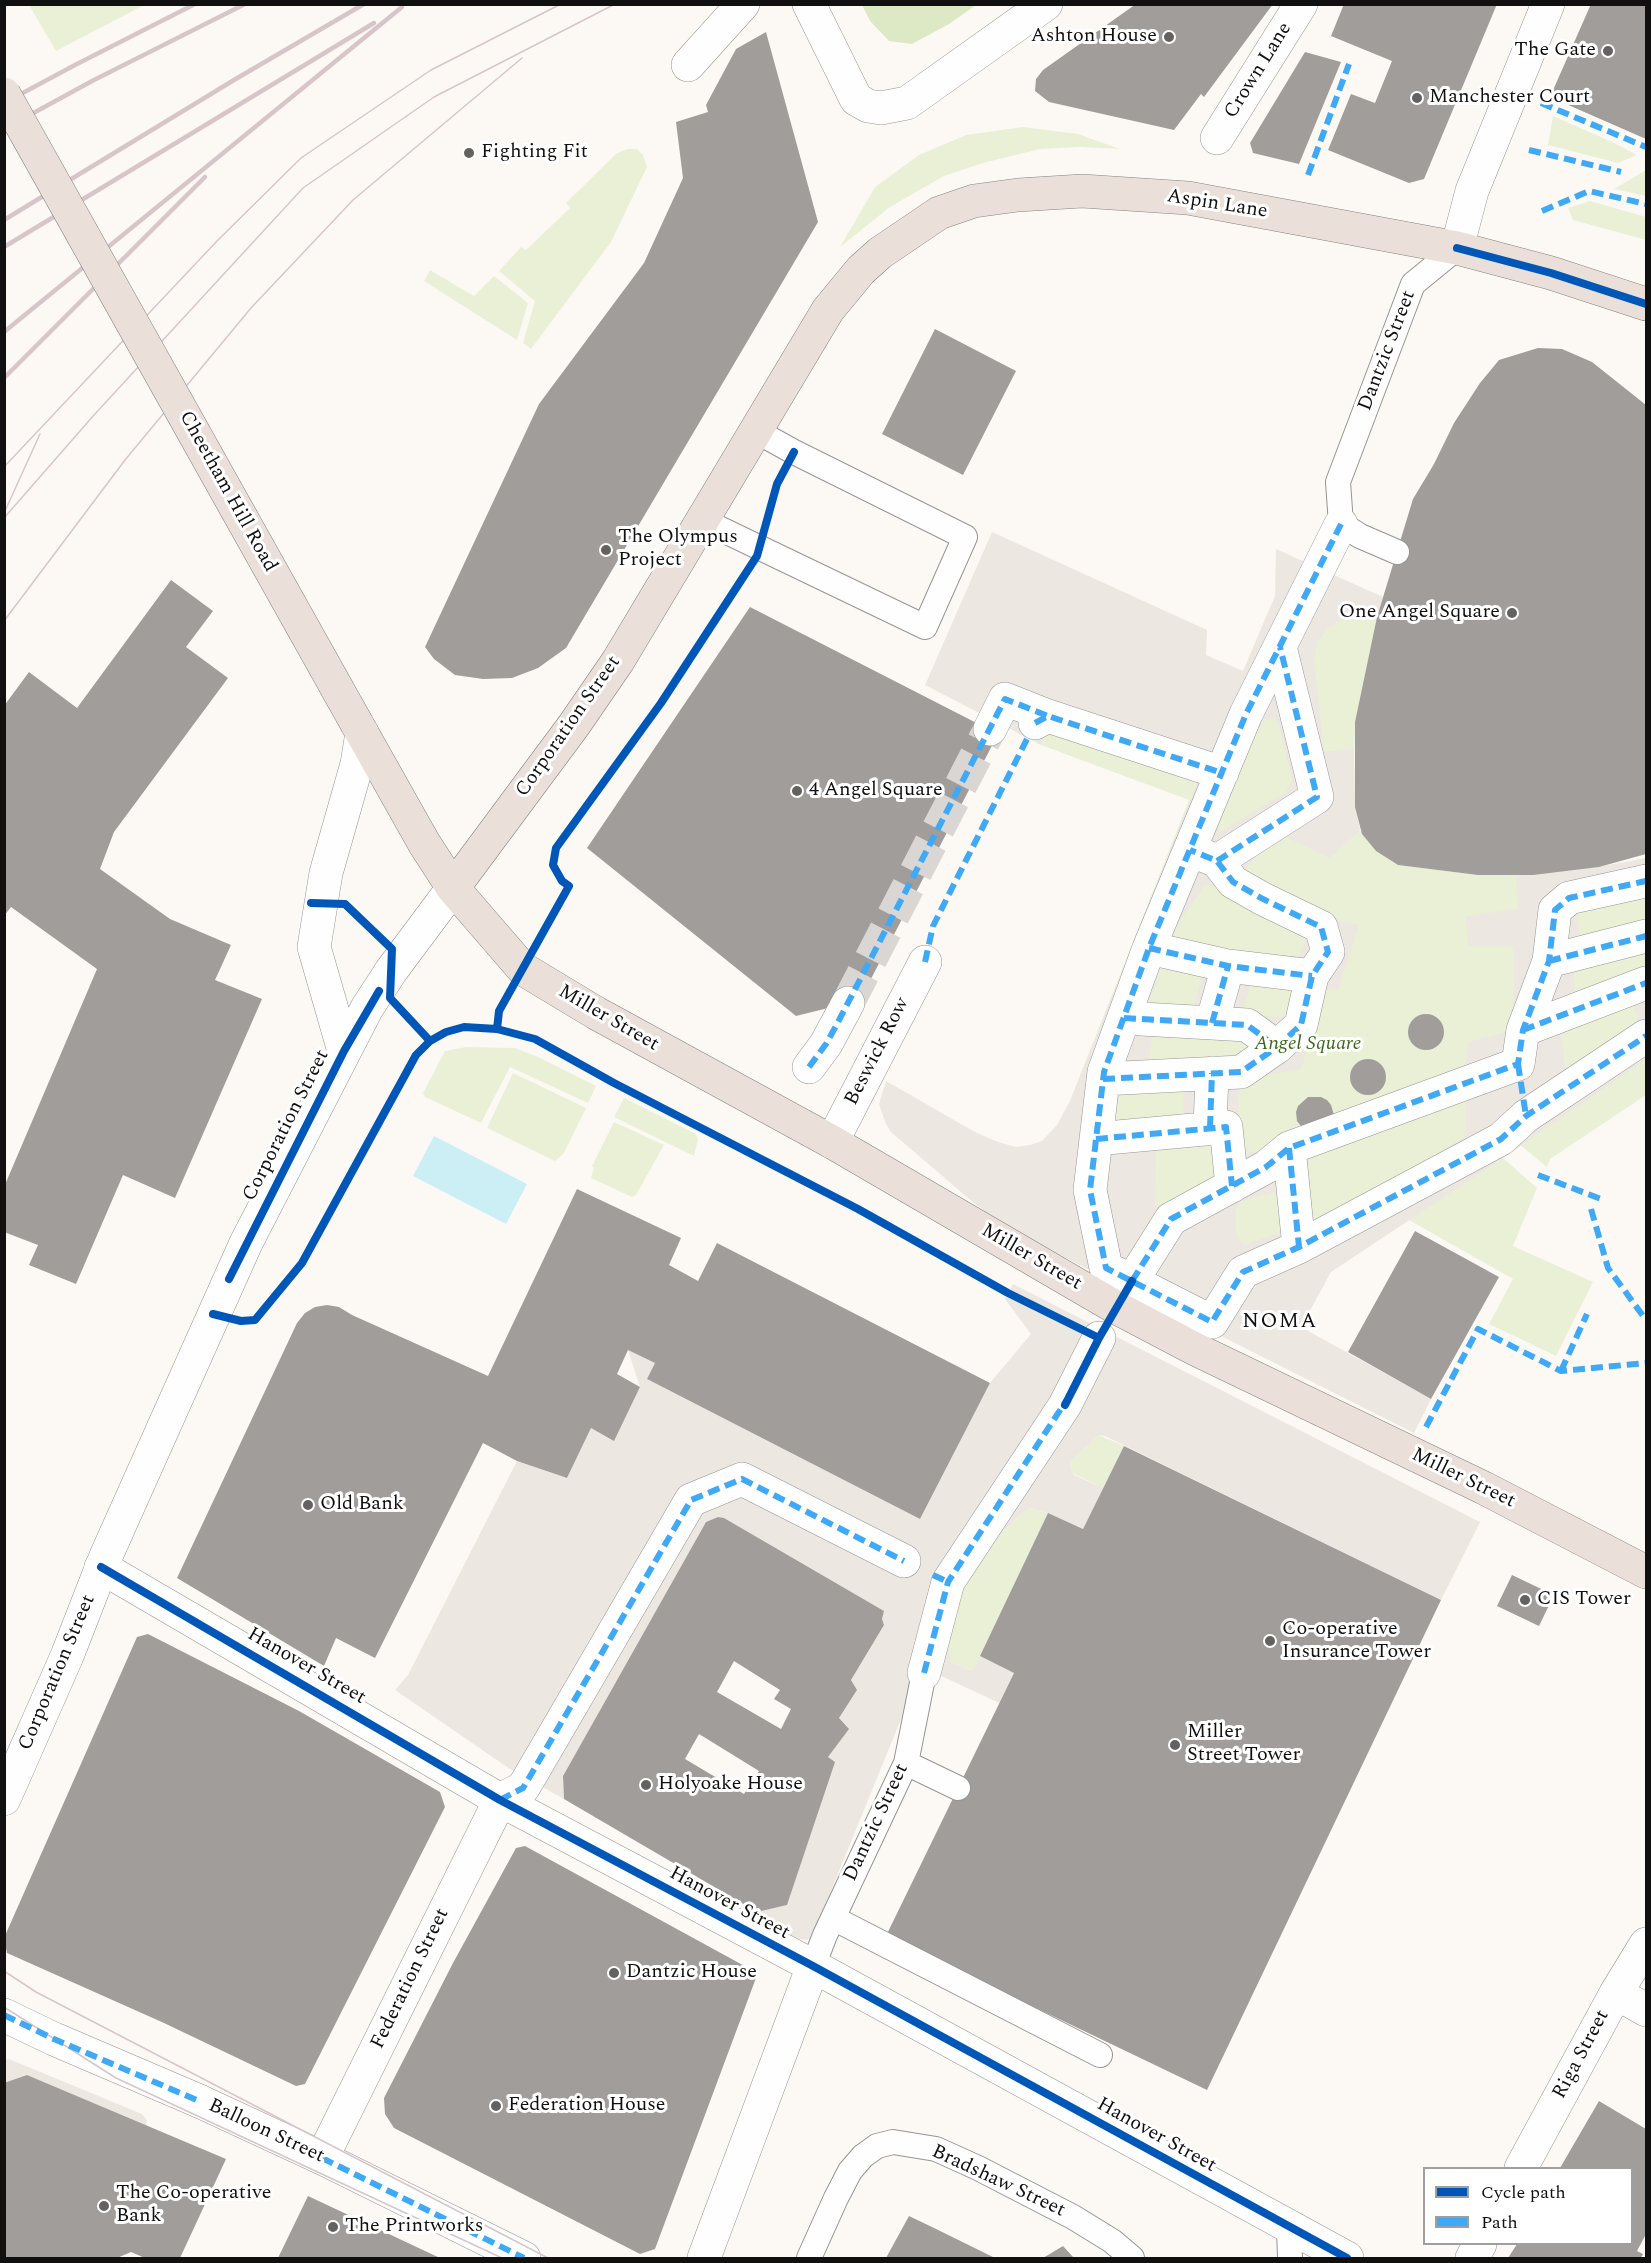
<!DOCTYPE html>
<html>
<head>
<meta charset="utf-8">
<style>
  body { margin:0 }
  #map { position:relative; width:1651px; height:2263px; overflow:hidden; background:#fcf9f5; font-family:Spectral,serif }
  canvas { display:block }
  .frame { position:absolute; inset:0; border:6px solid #101010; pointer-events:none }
  .legend { position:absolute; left:1423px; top:2167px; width:210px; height:78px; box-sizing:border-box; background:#fff; border:2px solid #9f9f9f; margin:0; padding:8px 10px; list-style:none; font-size:18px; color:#101010 }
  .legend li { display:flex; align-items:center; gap:12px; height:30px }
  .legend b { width:30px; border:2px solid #9f9f9f }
</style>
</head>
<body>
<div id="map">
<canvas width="1651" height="2263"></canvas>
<div class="frame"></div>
<ul class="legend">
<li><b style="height:8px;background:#0057b8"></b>Cycle path</li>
<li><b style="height:8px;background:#3fa9f5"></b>Path</li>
</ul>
</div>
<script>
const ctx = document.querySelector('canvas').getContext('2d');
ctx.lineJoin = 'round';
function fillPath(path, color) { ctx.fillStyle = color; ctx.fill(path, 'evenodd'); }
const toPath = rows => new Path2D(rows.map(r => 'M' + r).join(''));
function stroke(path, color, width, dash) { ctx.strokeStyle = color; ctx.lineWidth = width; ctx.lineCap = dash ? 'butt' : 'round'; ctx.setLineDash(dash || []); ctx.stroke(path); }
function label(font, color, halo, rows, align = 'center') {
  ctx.font = font + ' Spectral,serif'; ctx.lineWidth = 6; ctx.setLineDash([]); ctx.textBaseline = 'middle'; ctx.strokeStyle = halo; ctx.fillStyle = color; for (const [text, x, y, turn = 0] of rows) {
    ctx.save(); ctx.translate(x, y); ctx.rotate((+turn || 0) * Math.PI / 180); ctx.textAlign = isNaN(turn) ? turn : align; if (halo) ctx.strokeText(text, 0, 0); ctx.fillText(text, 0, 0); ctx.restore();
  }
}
fillPath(toPath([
  [29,5,144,5,56,51],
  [1553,116,1612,142,1637,155,1618,163,1548,145],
  [1023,127,1078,134,1120,149,1079,147,1040,149,983,163,944,176,890,207,840,247,875,187,919,155,966,135],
  [628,149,637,149,643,155,647,167,611,242,531,349,523,343,535,301,499,271,521,247,526,250,570,208,566,203,617,153],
  [1646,170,1646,196,1614,189],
  [1590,201,1646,217,1646,240,1573,220,1568,208],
  [430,270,474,296,494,276,528,303,517,340,424,281],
  [1275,596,1377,617,1355,722,1354,764,1355,807,1360,830,1376,851,1398,865,1479,875,1516,875,1599,867,1646,858,1646,1095,1550,1159,1547,1167,1520,1145,1503,1158,1537,1188,1513,1246,1593,1282,1556,1356,1489,1324,1513,1279,1409,1220,1330,1272,1301,1327,1017,1205,1070,1101,1189,800,1041,745,1048,728,1199,778],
  [466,1047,515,1048,538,1057,596,1086,588,1103,510,1067,481,1123,425,1097,423,1093,445,1051],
  [513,1073,586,1108,564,1153,555,1161,487,1128],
  [624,1098,696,1134,698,1139,694,1156,614,1117],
  [614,1122,664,1145,636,1195,632,1197,591,1178,594,1168,592,1166],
  [1099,1435,1124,1446,1103,1488,1074,1474,1071,1469,1070,1462],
  [1030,1508,1048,1513,974,1669,969,1670,951,1662,946,1632,969,1566,1019,1516]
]), '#eaf0d6');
fillPath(toPath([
  [862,5,976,5,949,24,912,44,889,41,870,21]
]), '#dde8c4');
fillPath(toPath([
  [992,532,1207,630,1206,655,1243,671,1275,596,1276,549,1383,597,1377,617,1342,619,1329,627,1318,641,1314,659,1324,752,1354,749,1355,806,1360,830,1329,858,1278,833,1243,871,1277,899,1337,921,1359,925,1338,990,1319,989,1302,1069,1239,1079,1238,1156,1280,1145,1465,1071,1468,1042,1514,1030,1514,946,1468,946,1466,916,1518,909,1516,875,1533,875,1599,867,1646,858,1646,896,1576,909,1581,945,1646,928,1646,958,1644,948,1573,965,1575,996,1645,994,1646,1059,1503,1158,1331,1272,1301,1327,1431,1399,1414,1433,1008,1229,975,1204,891,1132,886,1124,879,1104,886,1081,975,1132,998,1142,1016,1147,1030,1145,1042,1141,1057,1125,1070,1101,1199,778,1048,729,1041,745,925,685],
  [1275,718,1279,725,1292,781,1286,792,1222,831,1216,828,1255,723],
  [1205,885,1221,887,1307,937,1296,964,1172,940,1175,928],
  [1163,962,1202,975,1193,1010,1148,1007],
  [1252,980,1300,985,1294,1017,1244,1016,1242,1014],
  [1633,1002,1638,1021,1634,1027,1573,1069,1565,1067,1561,1031],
  [1153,1036,1247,1039,1248,1056,1147,1066],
  [1183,1086,1184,1117,1114,1123,1120,1092],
  [1466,1097,1466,1133,1462,1139,1382,1186,1311,1221,1297,1159],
  [1220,1138,1215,1194,1161,1209,1155,1206,1156,1145],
  [1276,1192,1283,1197,1282,1232,1244,1245,1236,1236,1236,1209,1241,1201],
  [1013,1284,1480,1522,1441,1600,1105,1436,1099,1435,1070,1462,1071,1469,1074,1475,1103,1488,1083,1529,1048,1513,1030,1508,1019,1516,969,1566,946,1632,951,1662,969,1670,974,1669,980,1656,1014,1673,999,1703,935,1673,917,1680,815,1930,811,1938,806,1940,799,1939,754,1917,757,1912,787,1905,834,1762,828,1757,848,1729,839,1718,857,1690,851,1680,884,1625,882,1619,884,1611,724,1518,718,1517,706,1522,563,1776,564,1799,510,1769,395,1690,408,1675,517,1461,567,1478,591,1428,614,1440,640,1387,628,1350,655,1363,647,1379,920,1519,990,1383,1031,1334,1005,1299],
  [9,2059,142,2114,147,2120,146,2126,27,2075,5,2083,5,2060]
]), '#ece7e0');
fillPath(toPath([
  [434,1136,527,1184,506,1224,413,1176]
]), '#cceef5');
fillPath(toPath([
  [1136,4,1273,4,1204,97,1201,94,1174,130,1049,102,1035,91,1036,79,1043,70],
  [1344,4,1497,4,1424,179,1409,183,1328,150,1351,94,1375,103,1392,61,1331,36],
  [1591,4,1646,4,1646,139,1550,97],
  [766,32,818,222,566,648,538,668,512,678,483,679,455,675,434,659,425,647,539,404,644,263,683,178,676,122,708,112,706,105,736,49],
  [1305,52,1341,62,1299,164,1253,153,1250,143],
  [935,329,1016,371,963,475,882,434],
  [1538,348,1562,349,1592,362,1646,405,1646,854,1599,867,1533,875,1478,875,1398,865,1376,851,1362,834,1355,807,1355,722,1377,617,1413,499,1434,464,1454,423,1480,383,1499,360],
  [171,580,213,611,186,647,228,678,114,832,100,869,170,919,231,945,215,980,262,999,175,1198,123,1175,76,1284,29,1265,38,1245,4,1232,4,1187,97,969,11,907,4,916,4,706,29,672,77,708],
  [750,607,998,734,860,1000,796,1016,587,848],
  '1408 1032a18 18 0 1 1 36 0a18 18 0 1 1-36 0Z',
  '1350 1077a18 18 0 1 1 36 0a18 18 0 1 1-36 0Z',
  [1308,1097,1321,1097,1327,1100,1331,1105,1334,1115,1305,1131,1297,1121,1296,1112,1298,1106],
  [577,1189,681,1238,669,1265,698,1281,717,1243,990,1383,920,1519,647,1379,655,1363,628,1350,617,1374,640,1387,614,1441,591,1428,567,1478,517,1461,483,1443,375,1658,336,1638,324,1666,177,1578,297,1323,305,1313,315,1307,327,1305,339,1307,352,1315,488,1376],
  [1415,1231,1499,1277,1431,1399,1348,1352],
  [1124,1446,1441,1600,1207,2090,886,1936,1014,1673,980,1656,1048,1513,1083,1529],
  [718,1517,724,1518,884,1611,882,1619,884,1625,851,1680,857,1690,839,1718,849,1729,828,1757,835,1762,787,1905,757,1912,564,1799,563,1776,706,1522],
  [734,1661,780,1690,774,1699,791,1709,781,1729,717,1692],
  [699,1734,759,1771,744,1794,685,1759],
  [1512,1575,1554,1595,1539,1626,1497,1606],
  [148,1634,299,1711,440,1792,445,1807,305,2084,296,2086,164,2023,7,1953,4,1938,137,1637],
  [525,1846,750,1969,756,1978,655,2249,640,2254,394,2128,385,2114,384,2098,453,1963,516,1848],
  [27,2075,226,2159,180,2258,145,2258,131,2252,117,2258,4,2258,4,2083],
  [1599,2101,1646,2129,1646,2234,1637,2251,1643,2254,1641,2258,1508,2258,1517,2244,1632,2244,1632,2168,1560,2168],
  [308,2196,440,2258,278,2258],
  [909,2216,932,2227,995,2258,886,2258],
  [1063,2246,1074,2258,1043,2258]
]), '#a09d9a');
stroke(toPath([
  [848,1003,990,729]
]), '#d9d6d3', 33, [33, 16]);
const service = toPath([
  [702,520,925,627,965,537,794,452,756,431],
  [1397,552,1360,536,1341,524,1338,482,1413,284,1457,248],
  [906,1763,958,1788],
  [833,1918,1100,2055],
  [813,1966,825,1935,906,1763,924,1673],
  [1289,2228,1290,2258],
  [809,2258,836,2198,850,2171,863,2156,877,2146,893,2142,936,2149,978,2168,1073,2217,1112,2241,1132,2258]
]);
const pedestrian = toPath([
  [1341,524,1246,714,1149,948,1104,1072,1090,1190,1106,1268,1212,1322,1243,1272,1299,1247,1501,1139,1526,1116,1646,1036],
  [1035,723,1048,716,1222,773],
  [990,729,1005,699,1048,716],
  [1217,861,1317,797,1280,647],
  [1149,948,1228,966,1312,976],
  [1549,961,1646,936],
  [1124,1018,1247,1025,1277,1047],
  [1212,1023,1228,966],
  [1523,1030,1646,983],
  [809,1067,826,1044,848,1003],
  [1103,1079,1241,1072,1277,1047,1301,1025,1312,976,1328,952,1321,927,1263,899,1233,882,1217,861,1190,850],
  [1210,1128,1212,1073],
  [1096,1139,1226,1127,1232,1186],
  [1289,1148,1299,1247],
  [1132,1281,1171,1219,1266,1167,1289,1148,1518,1064,1523,1030,1549,961,1555,910,1569,898,1646,881],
  [924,1673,948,1582,1065,1405,1099,1338],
  [500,1800,523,1788,529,1778,691,1500,742,1479,904,1561],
  [4,2015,54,2039,199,2101],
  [322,2158,524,2258]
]);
const minor = toPath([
  [688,65,743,4],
  [1217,138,1301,4],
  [832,1142,925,962],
  [101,1567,500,1800,813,1966,1347,2258],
  [1616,1993,1646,2010],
  [199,2101,322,2158,500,1800],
  [1521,2168,1616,1993,1646,1944],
  [704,2258,813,1966],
  [1472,2258,1480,2244]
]);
const tertiary = toPath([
  [809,4,856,99,868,106,881,108,907,103,1046,4],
  [1457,248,1472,191,1548,4],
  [344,1051,314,947,326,873,357,764,362,733],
  [4,1799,67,1656,106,1556,246,1243,367,1008,391,971,453,888]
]);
const trunk = toPath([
  [357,724,424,843,453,888,523,969,596,1013,832,1142,1117,1308,1195,1349,1484,1488,1646,1572],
  [453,888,574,725,618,661,828,310,861,270,880,253,939,213,974,201,1018,195,1082,191,1188,198,1457,248,1551,273,1646,304]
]);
stroke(service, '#969593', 26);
stroke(pedestrian, '#969593', 34);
stroke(minor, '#969593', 34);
stroke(tertiary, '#969593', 34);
stroke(trunk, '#848280', 34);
stroke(service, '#fffefe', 24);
stroke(pedestrian, '#fffefe', 33);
stroke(minor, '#fffefe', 33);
stroke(tertiary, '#fffefe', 33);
stroke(trunk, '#eae0d9', 33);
stroke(toPath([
  [4,467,217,241,301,158,431,70,561,4],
  [5,511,40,434],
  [4,518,94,415,303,188,434,97,615,4],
  [4,621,125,460,251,308,353,200,522,58],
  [4,1971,36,1992,548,2258],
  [4,2007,116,2078,502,2258]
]), '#d8c5ca', 1.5);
stroke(toPath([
  [4,103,75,65,195,4],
  [4,129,94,80,245,4],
  [4,220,234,80,364,4],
  [4,247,374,23],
  [4,332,402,7],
  [4,378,205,177]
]), '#d8c5ca', 4.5);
const trunkBridge = toPath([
  [4,94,357,724]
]);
stroke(trunkBridge, '#848280', 34, []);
stroke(trunkBridge, '#eae0d9', 33);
stroke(toPath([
  [1541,103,1646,147],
  [1529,150,1621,172],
  [1308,175,1349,64],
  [1542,211,1589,191,1646,204],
  [1341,524,1246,714,1149,948,1104,1072,1090,1190,1106,1268,1212,1322,1243,1272,1299,1247,1501,1139,1526,1116,1646,1036],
  [1035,723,1048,716,1222,773],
  [1217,861,1317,797,1280,647],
  [1149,948,1228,966,1312,976],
  [1549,961,1646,936],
  [925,962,933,926,1028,737],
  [1124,1018,1247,1025,1277,1047],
  [1212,1023,1228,966],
  [1523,1030,1646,983],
  [1518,1064,1526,1116],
  [809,1067,826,1044,836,1026,1005,699,1048,716],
  [1103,1079,1241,1072,1277,1047,1301,1025,1312,976,1328,952,1321,927,1263,899,1233,882,1217,861,1190,850],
  [1210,1128,1212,1073],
  [1096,1139,1226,1127,1232,1186],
  [1289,1148,1299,1247],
  [1538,1175,1601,1199],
  [1591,1209,1608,1268,1646,1320],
  [1132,1281,1171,1219,1266,1167,1289,1148,1518,1064,1523,1030,1549,961,1555,910,1569,898,1646,881],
  [1561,1371,1587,1314],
  [1426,1427,1478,1329,1561,1371,1646,1363],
  [933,1575,948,1582],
  [924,1673,948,1582,1066,1401],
  [500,1800,523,1788,529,1778,691,1500,742,1479,904,1561],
  [4,2015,54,2039,199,2101],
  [322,2158,524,2258]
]), '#3fa9f5', 6, [12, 6]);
stroke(toPath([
  [1457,248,1551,273,1646,304],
  [311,903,345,904,392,949,390,998,430,1041],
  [497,1029,499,1011,569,886,562,881,553,865,556,848,661,703,757,556,777,484,794,452],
  [229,1279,344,1051,379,991],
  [213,1314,241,1321,255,1320,302,1263,416,1055,430,1041,446,1032,464,1027,497,1029,535,1039,614,1083,858,1209,1008,1293,1099,1338],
  [1065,1405,1099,1338,1132,1281],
  [101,1567,500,1800,813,1966,1347,2258]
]), '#0057b8', 8);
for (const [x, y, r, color] of [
  [1169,37,6,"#636260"],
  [1608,51,6,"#636260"],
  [1417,98,6,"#636260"],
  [469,153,6,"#636260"],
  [606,550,6,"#636260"],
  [1512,613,6,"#636260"],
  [797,791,6,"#636260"],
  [308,1505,6,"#636260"],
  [1525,1600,6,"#636260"],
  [1270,1641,6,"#636260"],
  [1175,1745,6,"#636260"],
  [646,1785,6,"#636260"],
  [614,1973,6,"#636260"],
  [496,2106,6,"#636260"],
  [104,2206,6,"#636260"],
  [333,2227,6,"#636260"]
]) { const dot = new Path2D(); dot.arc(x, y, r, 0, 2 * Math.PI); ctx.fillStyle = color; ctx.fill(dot); stroke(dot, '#fff', 2); }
label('20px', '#101010', '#fff', [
  ["Ashton House",1157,37,"right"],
  ["The Gate",1596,51,"right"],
  ["Manchester Court",1429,98],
  ["Fighting Fit",481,153],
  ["The Olympus",618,538],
  ["Project",618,561],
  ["One Angel Square",1500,613,"right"],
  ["4 Angel Square",809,791],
  ["Old Bank",320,1505],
  ["CIS Tower",1537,1600],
  ["Co-operative",1282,1630],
  ["Insurance Tower",1282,1653],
  ["Miller",1187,1733],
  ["Street Tower",1187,1756],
  ["Holyoake House",658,1785],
  ["Dantzic House",626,1973],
  ["Federation House",508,2106],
  ["The Co-operative",116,2194],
  ["Bank",116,2217],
  ["The Printworks",345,2227]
], 'left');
label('20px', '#101010', '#fff', [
  ["Crown Lane",1259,71,-58],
  ["Aspin Lane",1217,205,9],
  ["Dantzic Street",1388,351,-69],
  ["Cheetham Hill Road",227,492,61],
  ["Corporation Street",569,727,-55],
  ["Miller Street",608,1019,30],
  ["Beswick Row",878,1052,-63],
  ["Corporation Street",287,1126,-63],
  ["Miller Street",1031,1258,30],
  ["Miller Street",1463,1479,26],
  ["Hanover Street",306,1667,30],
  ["Corporation Street",58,1673,-67],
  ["Dantzic Street",877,1823,-65],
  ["Hanover Street",729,1904,28],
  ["Federation Street",411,1979,-64],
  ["Riga Street",1582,2055,-62],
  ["Balloon Street",266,2132,25],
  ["Hanover Street",1156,2136,29],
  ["Bradshaw Street",998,2182,25]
]);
label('italic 20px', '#3d6720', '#fff', [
  ["Angel Square",1308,1045]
]);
ctx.letterSpacing = '1.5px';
label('21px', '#101010', '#fff', [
  ["NOMA",1280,1323]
]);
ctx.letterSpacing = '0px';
</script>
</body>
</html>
